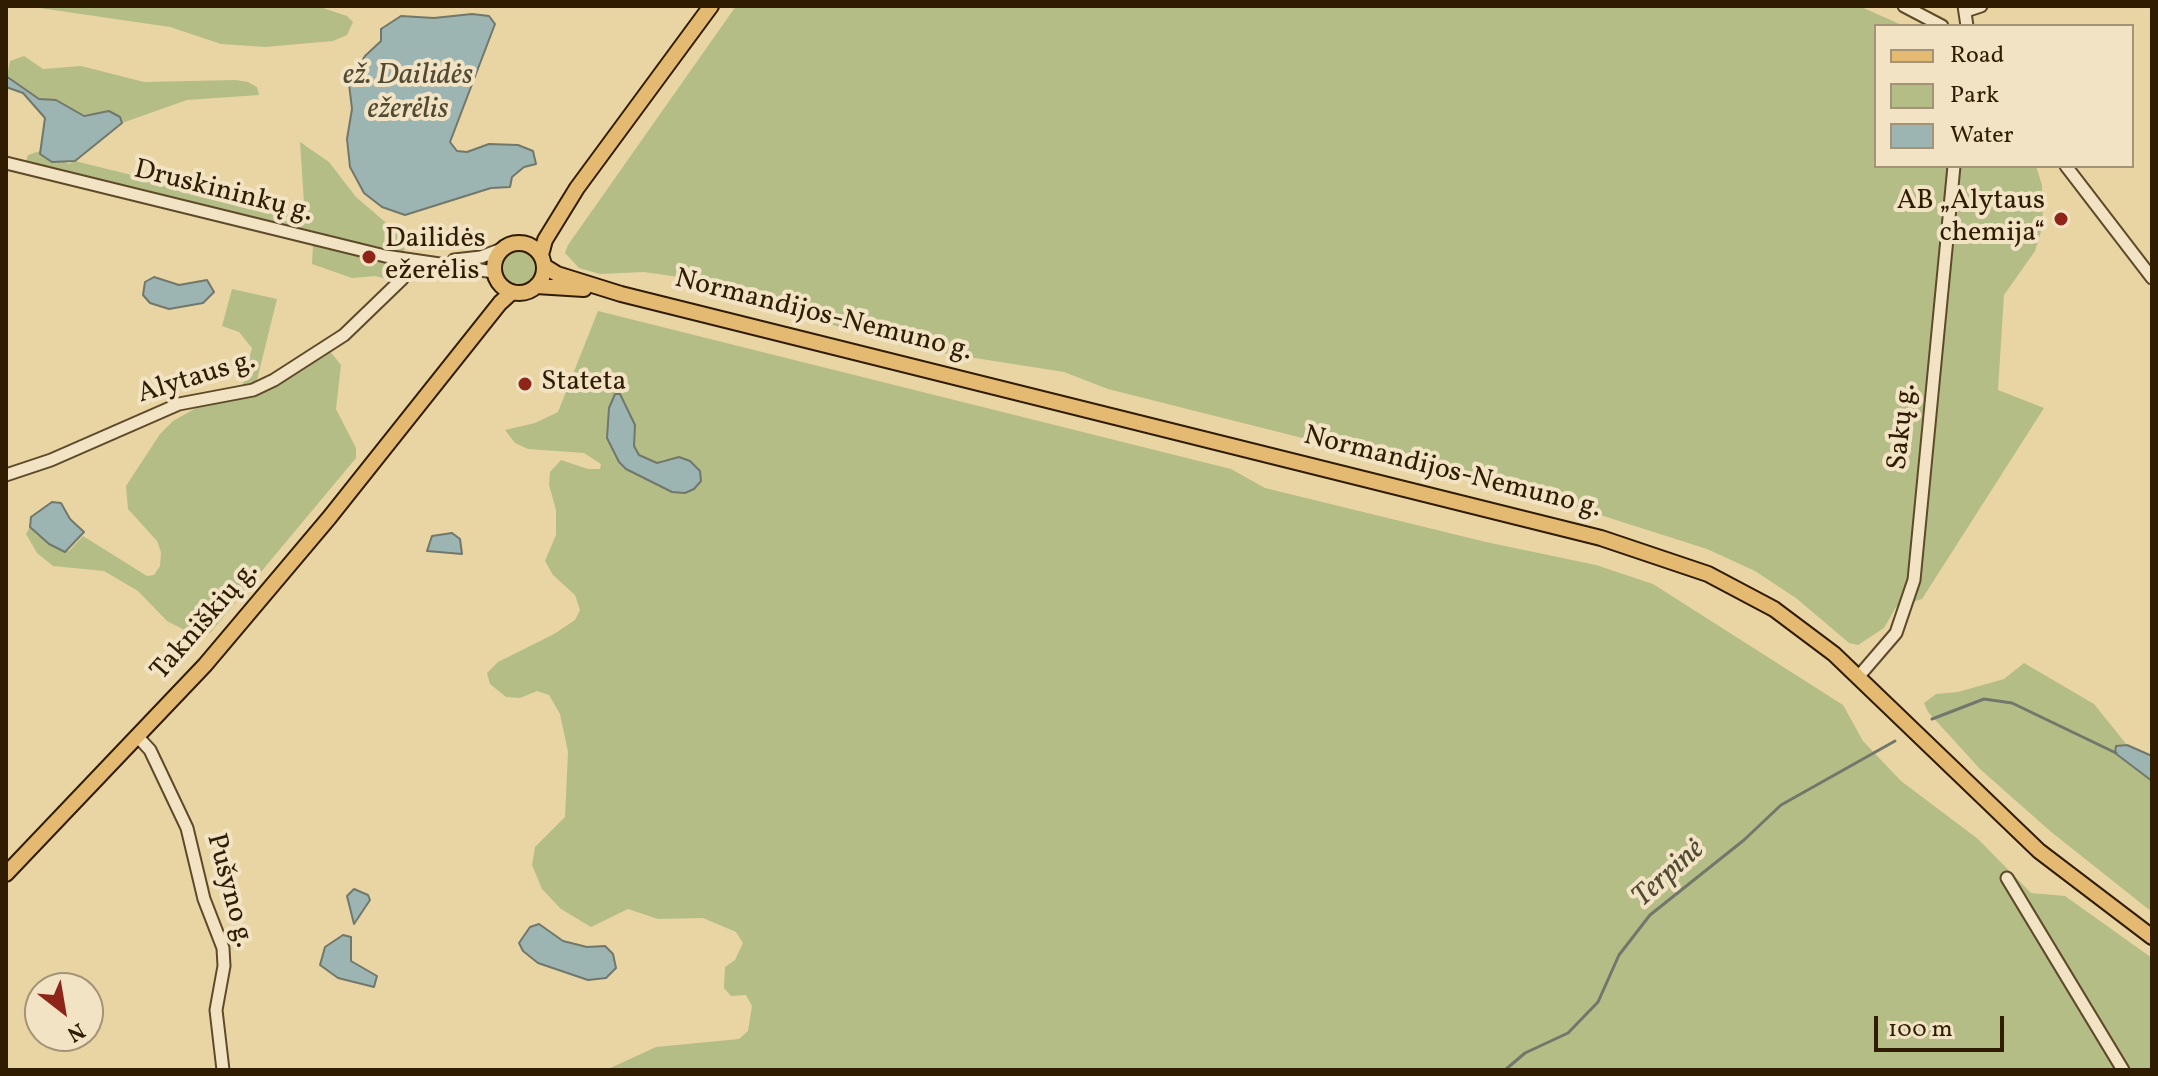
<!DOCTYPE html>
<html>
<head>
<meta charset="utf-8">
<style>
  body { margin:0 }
  #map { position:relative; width:2158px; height:1076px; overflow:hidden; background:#e9d4a4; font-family:Vollkorn,serif }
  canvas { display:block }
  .frame { position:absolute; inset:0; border:8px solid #301c00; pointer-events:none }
  .legend { position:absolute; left:1874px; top:24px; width:260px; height:144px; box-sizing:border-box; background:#f1e3c4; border:2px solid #a49376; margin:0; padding:10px 14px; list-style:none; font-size:24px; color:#301c00 }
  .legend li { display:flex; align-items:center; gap:16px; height:40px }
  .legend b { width:40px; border:2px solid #a49376 }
  .north { position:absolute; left:24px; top:972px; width:80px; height:80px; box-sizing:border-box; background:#f1e3c4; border:2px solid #a49376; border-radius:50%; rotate:149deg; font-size:22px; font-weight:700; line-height:32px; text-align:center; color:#301c00 }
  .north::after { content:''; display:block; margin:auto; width:28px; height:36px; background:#8f2418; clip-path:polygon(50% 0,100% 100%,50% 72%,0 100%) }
  .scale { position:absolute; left:1874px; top:1016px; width:130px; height:36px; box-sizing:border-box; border:4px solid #301c00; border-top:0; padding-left:10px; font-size:24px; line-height:28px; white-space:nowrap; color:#301c00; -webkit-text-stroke:6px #f1e3c4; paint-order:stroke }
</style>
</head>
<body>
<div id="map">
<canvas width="2158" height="1076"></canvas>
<div class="frame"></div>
<ul class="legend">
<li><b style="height:10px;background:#e4ba72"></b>Road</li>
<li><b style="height:22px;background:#b5bd87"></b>Park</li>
<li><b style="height:22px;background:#9db5b2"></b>Water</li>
</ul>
<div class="north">N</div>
<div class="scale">100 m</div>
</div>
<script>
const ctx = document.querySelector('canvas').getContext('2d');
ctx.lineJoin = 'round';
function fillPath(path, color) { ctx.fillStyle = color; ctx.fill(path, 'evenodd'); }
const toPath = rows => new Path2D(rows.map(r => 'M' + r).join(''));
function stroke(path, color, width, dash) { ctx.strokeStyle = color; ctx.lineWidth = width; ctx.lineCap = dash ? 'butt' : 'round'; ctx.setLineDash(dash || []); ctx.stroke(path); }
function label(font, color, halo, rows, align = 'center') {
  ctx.font = font + ' Vollkorn,serif'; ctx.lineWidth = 8; ctx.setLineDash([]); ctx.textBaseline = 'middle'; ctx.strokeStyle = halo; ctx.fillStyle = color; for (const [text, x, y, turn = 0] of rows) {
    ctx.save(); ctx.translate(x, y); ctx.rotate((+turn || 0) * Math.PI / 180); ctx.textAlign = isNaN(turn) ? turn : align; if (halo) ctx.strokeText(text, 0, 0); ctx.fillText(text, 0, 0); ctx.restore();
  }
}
fillPath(toPath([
  [26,6,317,6,347,16,353,22,347,35,333,41,265,47,221,44,170,27],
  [736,6,1859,6,1904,26,1876,26,1876,166,2036,166,2042,185,2043,225,2035,251,2004,295,1998,390,2044,408,1922,599,1896,607,1884,628,1858,645,1849,643,1796,598,1755,571,1707,549,1572,506,1108,389,1064,372,905,347,833,325,754,288,644,272,600,274,579,268,565,253,568,245],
  [24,56,43,69,81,66,144,82,236,80,248,82,257,87,259,95,187,100,122,123,103,112,80,115,56,100,39,99,31,93,7,76,10,61],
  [300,142,329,162,356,197,398,233,405,241,404,252,300,231,25,164,28,155,40,151,69,164,75,161,305,218],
  [313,244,399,265,401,270,395,281,375,276,352,278,312,264],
  '501 267a18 18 0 1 1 36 0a18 18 0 1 1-36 0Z',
  [232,289,277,299,256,384,324,344,341,365,336,409,356,448,356,458,210,633,194,635,167,621,138,591,104,571,53,566,37,553,26,534,30,527,37,535,69,551,83,536,147,576,154,575,160,566,161,552,157,541,128,509,126,486,160,434,173,421,196,408,239,399,252,348,239,332,222,326],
  [598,311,1231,469,1265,488,1486,542,1596,565,1653,584,1843,705,1863,741,1901,781,1978,839,2031,893,2065,896,2152,958,2152,1070,606,1070,656,1047,739,1039,748,1031,752,1006,746,995,731,996,724,988,725,967,735,960,743,943,736,932,703,918,658,919,628,909,591,927,561,909,542,889,532,865,535,847,565,817,568,752,560,714,549,695,537,691,520,698,506,697,490,684,487,673,498,662,554,634,575,620,580,610,575,595,553,575,545,561,556,535,556,510,549,485,550,472,561,460,588,469,600,469,601,464,584,453,528,449,515,443,505,430,535,423,558,412],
  [615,394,620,394,635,425,634,446,639,455,657,463,665,459,672,492,607,425],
  [2024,663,2094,704,2127,745,2116,746,2116,753,2152,781,2152,912,2050,831,1980,769,1928,712,1924,703,1936,694,1958,692,2004,679]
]), '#b5bd87');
const water = toPath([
  [472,14,489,16,495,24,450,142,457,151,467,152,489,144,518,145,533,151,536,164,524,167,512,177,510,187,491,188,405,215,382,207,364,193,350,167,347,139,352,109,349,84,365,56,381,41,381,29,401,16,434,18,472,14],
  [6,76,39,99,56,100,84,116,109,111,120,117,122,123,75,161,52,162,40,154,45,118,23,93,6,87,6,76],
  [154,277,179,285,207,280,214,292,203,303,169,309,150,303,143,295,145,282,154,277],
  [615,394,620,394,635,425,634,446,639,455,657,463,679,457,690,461,700,471,701,481,694,489,685,493,672,492,626,469,619,462,607,438,609,408,615,394],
  [52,502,61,503,70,519,84,532,65,552,49,544,30,527,31,517,52,502],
  [452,533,460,539,462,554,427,551,432,536,452,533],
  [2127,745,2152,756,2152,781,2115,753,2116,746,2127,745],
  [354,889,368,895,370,900,354,924,347,896,354,889],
  [539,924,563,941,587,947,605,946,613,954,616,968,606,978,588,980,538,963,523,951,519,943,530,927,539,924],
  [343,935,351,937,351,961,377,976,374,987,338,978,320,965,325,947,343,935]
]);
fillPath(water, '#9db5b2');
stroke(water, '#71786b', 2);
stroke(toPath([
  [1932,719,1984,699,2012,703,2116,753],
  [1505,1070,1525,1053,1568,1033,1598,1002,1619,955,1650,915,1744,840,1781,805,1895,741]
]), '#71786b', 3);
const minor = toPath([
  [1904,6,1942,26],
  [1964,6,1967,26],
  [1966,11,1981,6],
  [6,163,385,256,494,272],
  [2066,166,2152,278],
  [454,260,481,257,502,249],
  [6,475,51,460,179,404,253,390,274,380,344,335,402,279,413,261],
  [1859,676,1896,633,1914,580,1954,166],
  [138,737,150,750,187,828,204,899,223,948,224,966,216,1010,223,1070],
  [2007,878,2123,1070]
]);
const major = toPath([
  '494 268a25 25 0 1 1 50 0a25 25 0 1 1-50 0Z',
  [541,255,545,240,577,188,711,6],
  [544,266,557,274,621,294,1601,538,1708,574,1774,609,1834,654,2039,851,2152,937],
  [536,286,584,289],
  [6,874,205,665,329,518,500,303,512,292]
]);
stroke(minor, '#5e4a29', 15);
stroke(major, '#301c00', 18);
stroke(minor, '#f1e3c4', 11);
stroke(major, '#e4ba72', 14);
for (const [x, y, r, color] of [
  [2061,219,8,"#8f2418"],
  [369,257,8,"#8f2418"],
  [525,384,8,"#8f2418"]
]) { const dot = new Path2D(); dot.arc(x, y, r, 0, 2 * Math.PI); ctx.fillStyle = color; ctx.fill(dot); stroke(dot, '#f1e3c4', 3); }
label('28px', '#301c00', '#f1e3c4', [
  ["Druskininkų g.",223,193,14],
  ["Normandijos-Nemuno g.",823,317,14],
  ["Alytaus g.",197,379,-17],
  ["Sakų g.",1904,427,-84],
  ["Normandijos-Nemuno g.",1452,474,14],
  ["Takniškių g.",206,622,-49],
  ["Pušyno g.",228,891,75]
]);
label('28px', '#301c00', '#f1e3c4', [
  ["AB „Alytaus",2045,203,"right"],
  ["chemija“",2045,235,"right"],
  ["Dailidės",385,241],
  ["ežerėlis",385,273],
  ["Stateta",541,384]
], 'left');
label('italic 30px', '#514a35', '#f1e3c4', [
  ["ež. Dailidės",408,77],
  ["ežerėlis",408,111],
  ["Terpinė",1670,875,-42]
]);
</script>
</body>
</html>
